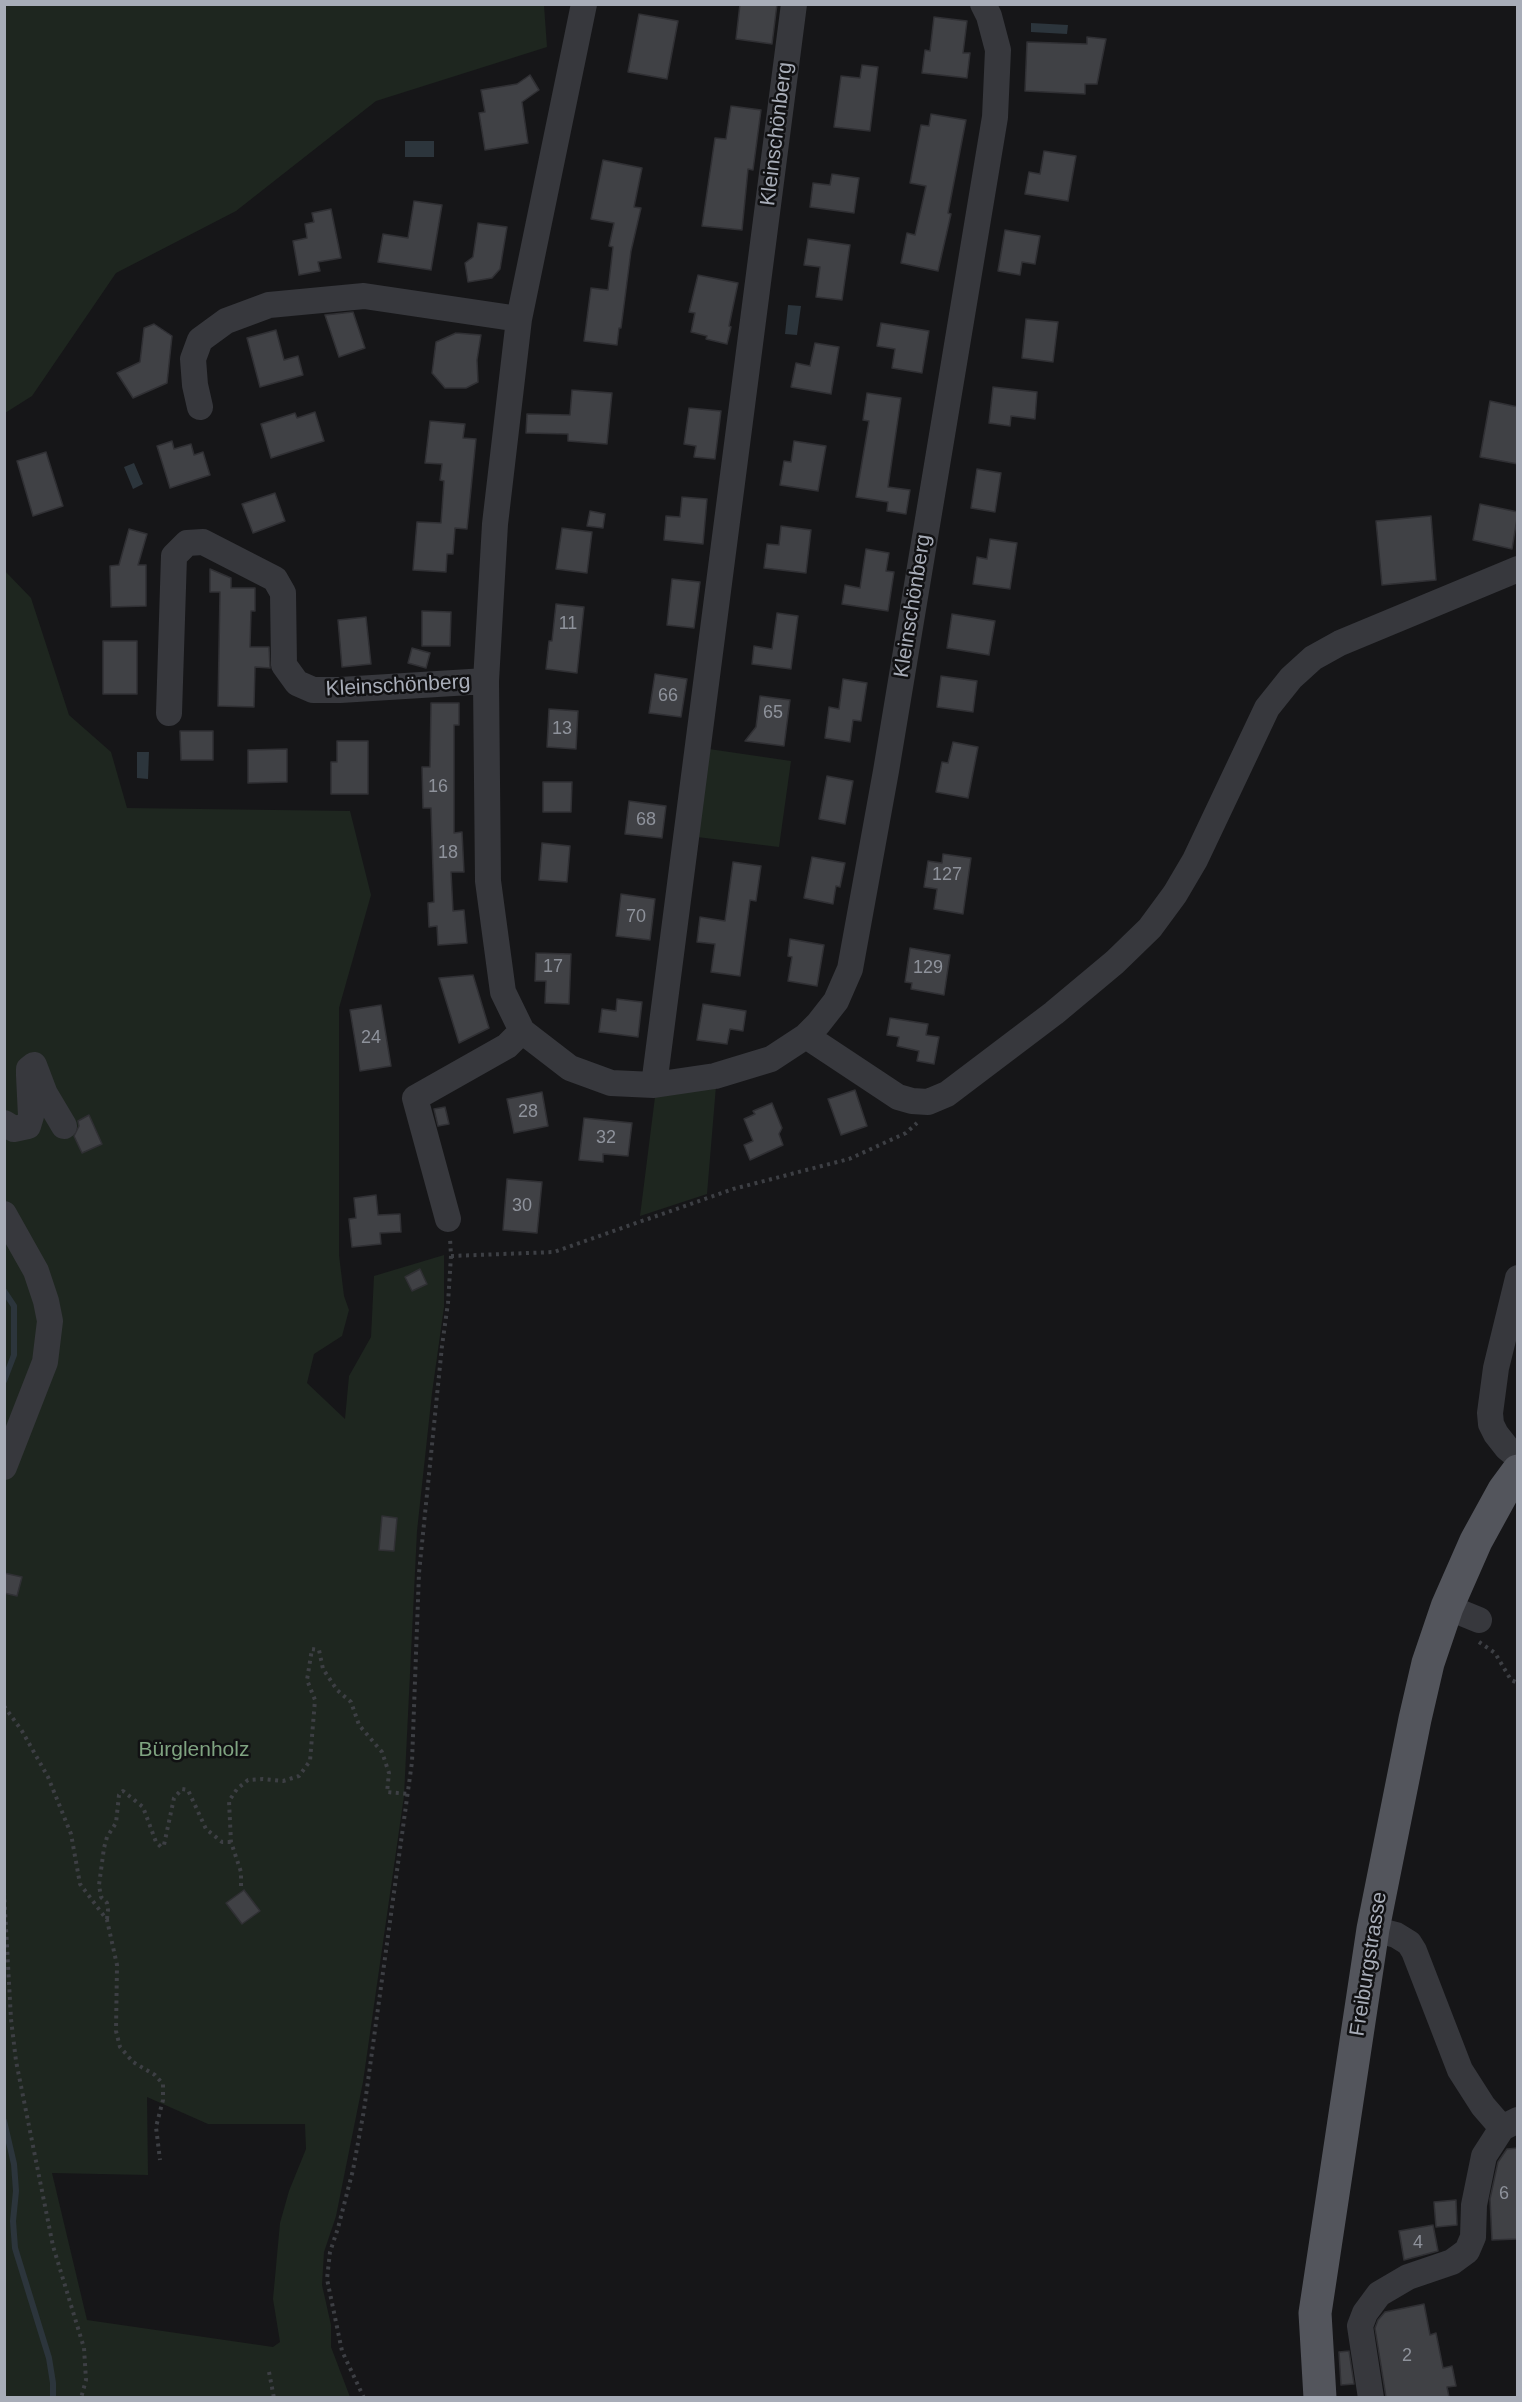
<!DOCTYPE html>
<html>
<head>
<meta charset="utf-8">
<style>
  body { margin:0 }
  #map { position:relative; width:1522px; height:2402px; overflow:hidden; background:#161618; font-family:Helvetica,sans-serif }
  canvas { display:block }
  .frame { position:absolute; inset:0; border:6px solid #a8adb8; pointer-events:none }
</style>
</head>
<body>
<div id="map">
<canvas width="1522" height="2402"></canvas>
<div class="frame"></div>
</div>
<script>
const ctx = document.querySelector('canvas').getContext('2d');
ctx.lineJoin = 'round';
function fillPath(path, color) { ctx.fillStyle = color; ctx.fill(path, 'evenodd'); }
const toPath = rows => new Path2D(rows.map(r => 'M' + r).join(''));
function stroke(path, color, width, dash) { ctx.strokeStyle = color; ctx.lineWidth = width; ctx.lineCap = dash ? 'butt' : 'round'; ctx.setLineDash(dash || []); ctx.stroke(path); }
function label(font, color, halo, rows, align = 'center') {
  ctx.font = font + ' Helvetica,sans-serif'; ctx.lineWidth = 5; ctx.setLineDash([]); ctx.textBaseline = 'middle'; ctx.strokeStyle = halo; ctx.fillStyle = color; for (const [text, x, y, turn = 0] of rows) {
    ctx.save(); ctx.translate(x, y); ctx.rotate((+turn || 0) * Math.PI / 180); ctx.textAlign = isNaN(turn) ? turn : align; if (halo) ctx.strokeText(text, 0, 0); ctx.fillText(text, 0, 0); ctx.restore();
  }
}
fillPath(toPath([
  [5,4,544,5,547,47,376,101,236,211,116,273,32,396,5,413],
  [4,570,31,598,69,715,111,752,127,808,350,811,371,895,339,1008,339,1255,344,1296,349,1310,342,1336,314,1354,307,1383,345,1419,349,1376,371,1337,374,1276,444,1255,444,1307,432,1393,417,1531,404,1796,363,2082,336,2216,324,2252,322,2285,331,2325,331,2347,350,2397,5,2397],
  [147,2097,208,2124,305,2124,306,2149,289,2191,280,2223,273,2299,280,2342,273,2347,87,2320,52,2173,148,2175],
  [709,749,791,761,779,847,697,837],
  [716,1086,707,1194,640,1216,655,1097]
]), '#1e261f');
fillPath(toPath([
  [1031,23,1068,25,1067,34,1031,32],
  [405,141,434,141,434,157,405,157],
  [788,305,801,306,797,335,785,334],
  [134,463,143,484,133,489,124,467],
  [137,752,149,752,148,779,137,778]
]), '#2c353c');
stroke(toPath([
  [4,1291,14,1306,14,1355,4,1381],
  [4,2121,14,2164,16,2191,13,2221,15,2248,49,2358,53,2383,53,2398]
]), '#2c353c', 6);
const building = toPath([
  [740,4,777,4,772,44,736,39,740,4],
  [639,14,678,21,667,79,628,72,639,14],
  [934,17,967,21,963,53,970,53,967,78,922,73,925,50,930,51,934,17],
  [1087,37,1106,39,1097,84,1085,84,1085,94,1025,91,1027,42,1087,44,1087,37],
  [862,65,878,67,870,131,834,127,841,76,860,78,862,65],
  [530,75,539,90,522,102,528,143,485,150,479,113,485,112,481,90,517,84,530,75],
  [731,106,761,110,753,170,748,169,742,230,702,226,715,138,726,139,731,106],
  [931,114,966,120,948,213,951,214,938,271,901,263,907,233,915,235,926,186,910,183,921,125,929,126,931,114],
  [1044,151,1076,156,1068,201,1025,194,1029,172,1040,174,1044,151],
  [603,160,642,168,634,207,641,208,631,251,621,328,619,328,617,345,584,341,591,288,608,290,613,247,609,246,614,223,591,219,603,160],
  [832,174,859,178,854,213,810,207,813,183,830,185,832,174],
  [414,201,442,205,431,270,378,262,383,234,408,238,414,201],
  [331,209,341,258,318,262,320,271,299,275,293,241,307,238,305,224,314,222,312,213,331,209],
  [478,223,507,227,500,269,492,278,468,282,465,263,473,257,478,223],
  [1005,230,1040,236,1035,264,1022,262,1020,275,998,271,1005,230],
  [808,239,850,245,842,300,816,297,820,267,804,265,808,239],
  [698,275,738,283,729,326,731,327,727,344,706,339,707,336,691,332,695,313,689,312,698,275],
  [353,312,365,348,339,357,325,315,353,312],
  [1026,319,1058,322,1053,362,1022,358,1026,319],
  [881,323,929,331,922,373,892,368,895,349,877,346,881,323],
  [154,324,172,336,167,383,133,398,117,373,140,362,144,328,154,324],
  [276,330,284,360,298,356,303,375,260,387,247,338,276,330],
  [456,333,481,335,477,360,478,382,466,388,445,388,432,373,436,342,456,333],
  [815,343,839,347,831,394,791,387,796,363,810,366,815,343],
  [993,387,1037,392,1035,419,1011,416,1010,426,989,423,993,387],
  [572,390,612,393,607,444,568,441,568,434,526,433,527,414,570,415,572,390],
  [867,393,901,398,888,487,910,490,906,514,887,511,888,502,856,497,869,421,863,420,867,393],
  [1490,401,1518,407,1518,464,1480,457,1490,401],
  [689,408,721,411,715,459,694,457,696,446,684,444,689,408],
  [315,412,324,441,271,458,261,424,295,413,297,418,315,412],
  [430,421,465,424,463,438,476,439,467,529,455,528,453,554,447,554,446,572,413,570,417,522,441,523,444,481,440,480,442,464,425,463,430,421],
  [172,441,174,449,191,444,194,455,203,452,210,475,170,488,157,446,172,441],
  [794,441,826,446,818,491,780,485,784,461,791,462,794,441],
  [46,452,63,506,33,516,17,461,46,452],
  [977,469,1001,473,995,512,971,508,977,469],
  [275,493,285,521,253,533,242,504,275,493],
  [682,497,707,499,703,544,664,540,666,516,680,517,682,497],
  [1480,504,1518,512,1512,549,1473,540,1480,504],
  [590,511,605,514,603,528,587,526,590,511],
  [1431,516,1436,580,1382,585,1376,521,1431,516],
  [781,526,811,530,806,573,764,568,767,544,779,545,781,526],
  [562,528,592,532,587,573,556,569,562,528],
  [129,529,147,534,138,565,146,565,146,606,111,607,110,566,119,565,129,529],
  [990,539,1017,543,1010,589,973,584,977,557,987,559,990,539],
  [866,549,889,553,886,571,894,572,888,611,842,604,845,585,860,588,866,549],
  [210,569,231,578,231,588,255,588,255,611,251,611,250,647,269,647,270,668,255,667,254,707,218,706,220,592,210,592,210,569],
  [672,579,700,582,694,628,667,625,672,579],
  [556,604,584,607,577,673,546,669,549,641,552,641,556,604],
  [422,611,451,612,450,646,422,646,422,611],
  [777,613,798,616,791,669,752,664,754,646,772,649,777,613],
  [952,614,995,621,989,655,947,648,952,614],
  [366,617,371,664,342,667,338,620,366,617],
  [103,641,137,641,137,694,103,694,103,641],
  [412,648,430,653,426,668,408,663,412,648],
  [655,674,687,679,681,717,649,713,655,674],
  [941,676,977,681,973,712,937,707,941,676],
  [843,679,867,683,861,721,853,720,850,742,825,738,829,707,839,709,843,679],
  [760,696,790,700,784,746,745,741,756,727,760,696],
  [431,703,459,703,459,725,454,725,454,833,462,832,464,872,451,872,453,911,464,910,467,943,438,945,437,926,429,927,428,903,434,902,431,808,423,808,422,767,430,767,431,703],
  [549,709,578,711,576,749,547,747,549,709],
  [180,731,213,731,213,760,181,760,180,731],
  [337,741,368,741,368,794,331,794,331,762,337,762,337,741],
  [953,742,978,747,968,798,936,792,942,762,948,763,953,742],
  [287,749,287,782,248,783,248,750,287,749],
  [827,776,853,781,845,824,819,819,827,776],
  [543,782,572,782,571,812,543,812,543,782],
  [629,801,666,806,662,838,625,834,629,801],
  [542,843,570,846,567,882,539,880,542,843],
  [943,854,971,858,963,914,934,909,937,889,924,887,928,861,942,863,943,854],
  [812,857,845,863,840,887,836,886,833,904,804,898,812,857],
  [733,862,761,866,756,901,750,900,740,976,711,972,715,944,697,942,700,917,725,921,733,862],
  [621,894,655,899,650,940,616,936,621,894],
  [790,939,824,945,817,986,788,981,792,957,788,956,790,939],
  [910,948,950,955,944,995,911,989,912,983,905,982,910,948],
  [536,953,571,954,569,1004,545,1003,546,981,535,981,536,953],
  [473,975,489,1028,459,1043,439,978,473,975],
  [617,999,642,1002,638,1037,599,1032,602,1009,616,1011,617,999],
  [703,1004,746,1011,743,1031,730,1029,727,1044,697,1040,703,1004],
  [381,1005,391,1066,360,1071,350,1010,381,1005],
  [890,1018,928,1024,926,1035,939,1037,934,1064,917,1061,919,1051,897,1046,899,1037,887,1035,890,1018],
  [855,1090,867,1126,841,1135,828,1099,855,1090],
  [542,1092,548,1126,514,1133,507,1099,542,1092],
  [772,1103,782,1128,779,1134,783,1145,750,1160,744,1145,753,1141,744,1119,755,1114,753,1111,772,1103],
  [445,1107,449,1124,438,1126,434,1109,445,1107],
  [89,1115,102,1144,82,1153,74,1136,79,1126,78,1121,89,1115],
  [584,1118,632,1123,628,1156,603,1154,603,1162,579,1160,584,1118],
  [507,1179,542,1182,537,1233,503,1230,507,1179],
  [376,1195,378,1215,400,1214,401,1232,380,1233,381,1244,352,1247,349,1219,356,1218,354,1198,376,1195],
  [420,1269,427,1284,412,1291,405,1277,420,1269],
  [382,1516,397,1518,394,1551,379,1550,382,1516],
  [4,1573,22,1577,17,1596,4,1593,4,1573],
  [244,1890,260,1911,242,1924,226,1903,244,1890],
  [1518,2148,1518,2239,1492,2240,1490,2199,1498,2162,1507,2149,1518,2148],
  [1456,2200,1457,2225,1436,2227,1434,2202,1456,2200],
  [1433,2225,1438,2251,1404,2260,1399,2231,1433,2225],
  [1424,2304,1430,2335,1436,2333,1443,2368,1452,2366,1456,2386,1447,2387,1449,2397,1386,2397,1375,2328,1378,2320,1385,2312,1424,2304],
  [1349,2351,1354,2384,1341,2385,1339,2352,1349,2351]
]);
fillPath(building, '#404145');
stroke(building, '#303034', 1.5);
stroke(toPath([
  [451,1256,554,1252,733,1189,849,1159,906,1133,917,1123],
  [1479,1642,1495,1653,1511,1680,1518,1683],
  [4,1706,22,1731,48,1777,71,1834,80,1884,107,1920,117,1965,116,2031,120,2047,133,2062,155,2075,163,2084,163,2100,156,2127,160,2160],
  [241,1886,241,1872,231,1842,229,1801,237,1789,248,1780,263,1779,283,1781,299,1776,310,1761,315,1700,307,1680,312,1649,319,1650,323,1669,337,1690,351,1702,359,1725,382,1752,389,1773,387,1792,408,1794],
  [4,1892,11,2019,16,2061,53,2246,84,2348,86,2380,81,2398],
  [107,1919,108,1910,107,1903,101,1897,99,1885,104,1848,107,1837,116,1823,119,1795,123,1791,143,1807,156,1842,161,1847,164,1845,174,1798,182,1789,188,1790,206,1829,222,1842,231,1842],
  [269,2372,274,2398],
  [364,2398,342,2351,327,2279,330,2252,338,2228,353,2170,364,2110,412,1762,419,1573,442,1346,448,1303,451,1256,450,1238]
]), '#3d3f44', 4, [3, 4.5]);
stroke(toPath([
  [584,4,519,319,495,524,486,681,488,881,503,992,522,1031,570,1068,611,1083,654,1085,715,1076,771,1059,806,1036,818,1024,836,1001,850,969,886,771,995,117,998,50,989,16,983,4],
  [200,407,195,385,193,359,200,340,226,321,269,305,364,296,519,319],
  [169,713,174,556,187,543,203,542,275,579,283,593,284,665,297,683,313,690,340,690,486,681],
  [806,1036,898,1097,912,1101,928,1102,947,1094,1054,1013,1115,962,1150,928,1175,894,1195,860,1267,708,1291,678,1313,658,1340,643,1518,569],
  [654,1085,794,4],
  [4,1123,14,1129,28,1126,31,1116,29,1075,29,1069,34,1065,45,1094,64,1126],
  [4,1214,36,1271,46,1301,50,1321,45,1362,4,1467],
  [448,1219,415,1098,507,1046,522,1031],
  [1518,1278,1496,1368,1490,1413,1491,1424,1496,1434,1507,1448,1518,1457],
  [1447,1607,1479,1620],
  [1373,1929,1396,1935,1409,1943,1414,1951,1460,2070,1483,2106,1502,2128,1518,2120],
  [1371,2398,1360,2326,1365,2313,1379,2294,1408,2277,1452,2262,1467,2251,1473,2237,1474,2205,1484,2156,1502,2128]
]), '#37383d', 26);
stroke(toPath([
  [1320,2398,1315,2313,1373,1929,1415,1719,1428,1663,1447,1607,1476,1541,1504,1490,1518,1471]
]), '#53555c', 33);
label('18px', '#8e929b', null, [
  ["11",568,624],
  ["66",668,696],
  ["65",773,713],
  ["13",562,729],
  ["16",438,787],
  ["68",646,820],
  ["18",448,853],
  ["127",947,875],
  ["70",636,917],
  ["17",553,967],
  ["129",928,968],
  ["24",371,1038],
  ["28",528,1112],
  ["32",606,1138],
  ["30",522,1206],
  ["6",1504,2194],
  ["4",1418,2243],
  ["2",1407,2356]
]);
label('21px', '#a8adb8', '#111113', [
  ["Kleinschönberg",777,134,-83],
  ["Kleinschönberg",913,606,-81],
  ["Kleinschönberg",398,686,-3],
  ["Freiburgstrasse",1369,1964,-81]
]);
label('21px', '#7fa381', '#111113', [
  ["Bürglenholz",194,1750]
]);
</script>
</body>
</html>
